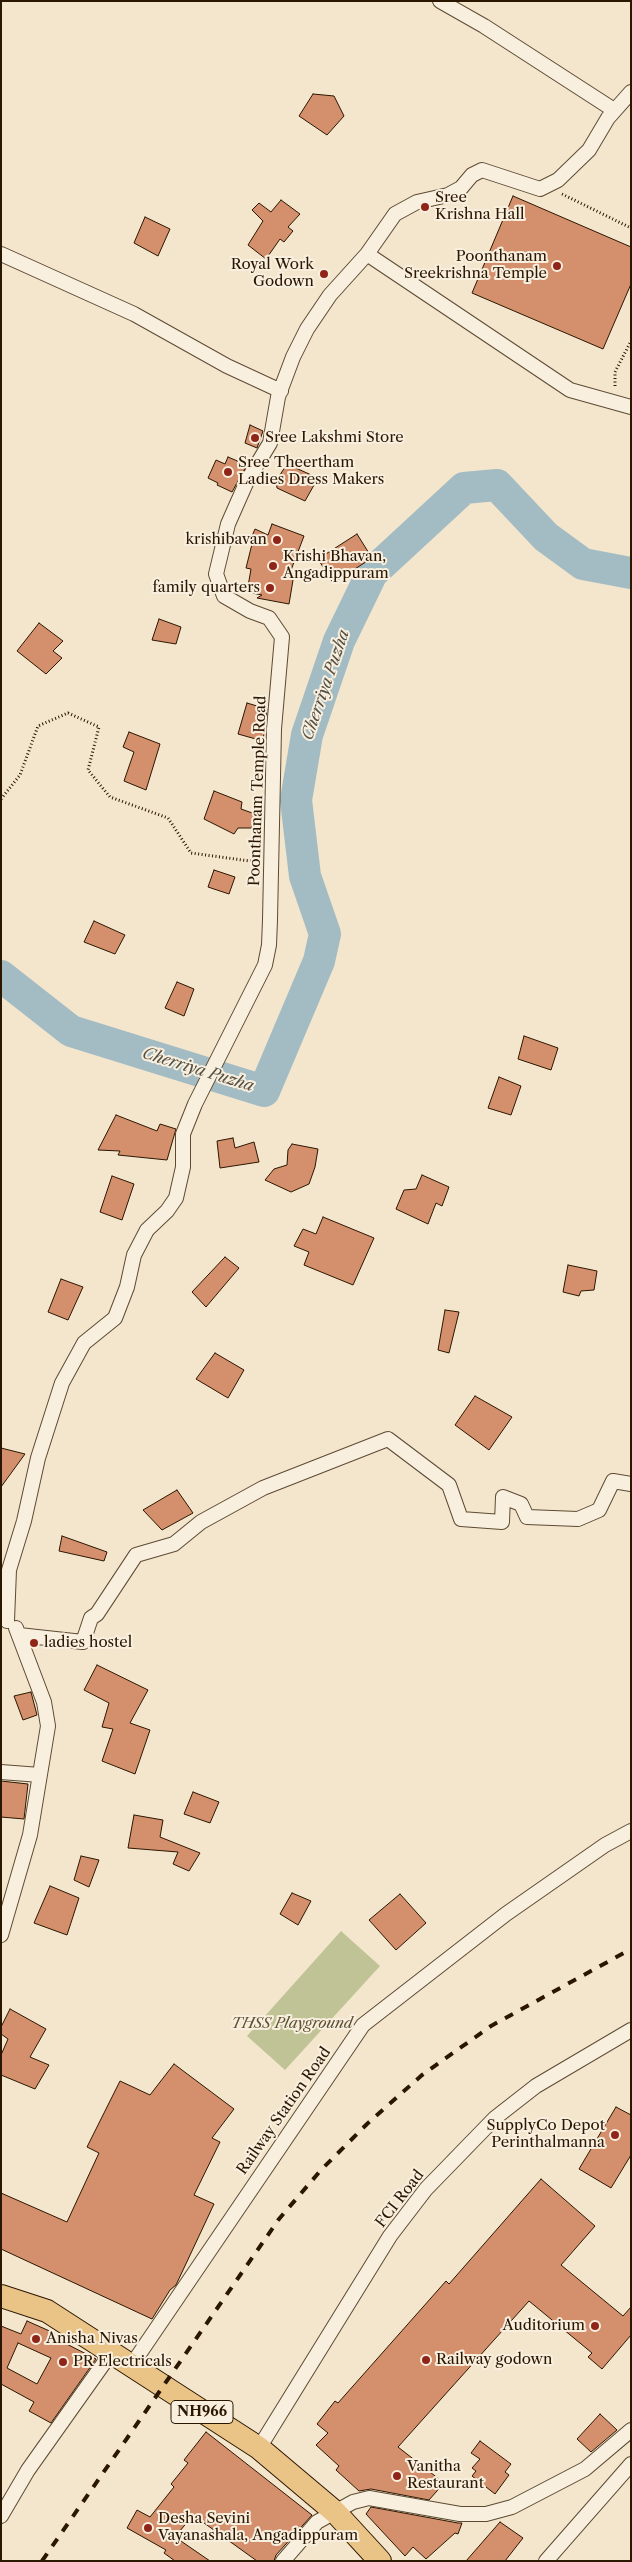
<!DOCTYPE html>
<html>
<head>
<meta charset="utf-8">
<style>
  body { margin:0 }
  #map { position:relative; width:632px; height:2562px; overflow:hidden; background:#f4e6cd; font-family:"Libre Caslon Text",serif }
  canvas { display:block }
  .frame { position:absolute; inset:0; border:2px solid #2b1600; pointer-events:none }
</style>
</head>
<body>
<div id="map">
<canvas width="632" height="2562"></canvas>
<div class="frame"></div>
</div>
<script>
const ctx = document.querySelector('canvas').getContext('2d');
ctx.lineJoin = 'round';
function fillPath(path, color) { ctx.fillStyle = color; ctx.fill(path, 'evenodd'); }
const toPath = rows => new Path2D(rows.map(r => 'M' + r).join(''));
function stroke(path, color, width, dash) { ctx.strokeStyle = color; ctx.lineWidth = width; ctx.lineCap = dash ? 'butt' : 'round'; ctx.setLineDash(dash || []); ctx.stroke(path); }
function label(font, color, halo, rows, align = 'center') {
  ctx.font = font + ' "Libre Caslon Text",serif'; ctx.lineWidth = 4; ctx.setLineDash([]); ctx.textBaseline = 'middle'; ctx.strokeStyle = halo; ctx.fillStyle = color; for (const [text, x, y, turn = 0] of rows) {
    ctx.save(); ctx.translate(x, y); ctx.rotate((+turn || 0) * Math.PI / 180); ctx.textAlign = isNaN(turn) ? turn : align; if (halo) ctx.strokeText(text, 0, 0); ctx.fillText(text, 0, 0); ctx.restore();
  }
}
fillPath(toPath([
  [341,1931,380,1966,285,2070,247,2036]
]), '#c0c395');
stroke(toPath([
  [1,976,71,1031,264,1091,319,961,325,934,305,876,296,800,307,735,339,641,372,573,464,488,497,485,546,537,583,564,631,573]
]), '#a3bcc3', 32);
const building = toPath([
  [313,94,334,96,344,116,327,135,299,116,313,94],
  [513,196,631,247,631,284,603,349,472,293,513,196],
  [281,200,300,214,288,227,293,231,284,242,280,239,266,259,248,245,263,221,252,210,259,203,271,212,281,200],
  [145,217,170,229,158,256,134,243,145,217],
  [250,425,263,431,257,448,245,443,250,425],
  [228,457,247,465,232,492,217,485,218,483,208,478,216,460,225,464,228,457],
  [287,464,318,478,305,501,277,488,276,481,287,464],
  [272,524,304,536,288,578,294,574,289,604,257,598,262,595,247,592,251,569,246,568,252,544,249,543,255,529,268,535,272,524],
  [357,534,372,558,333,583,318,559,357,534],
  [159,619,181,627,176,644,152,640,159,619],
  [39,623,63,641,53,651,62,658,46,674,17,651,39,623],
  [247,703,267,709,263,741,238,734,247,703],
  [129,732,160,744,146,790,124,781,134,752,123,747,129,732],
  [214,791,242,802,241,809,255,814,252,828,238,828,234,834,204,819,214,791],
  [214,870,235,877,229,894,208,887,214,870],
  [94,921,125,935,115,954,84,942,94,921],
  [177,982,194,989,184,1016,165,1008,177,982],
  [524,1036,558,1048,551,1070,518,1059,524,1036],
  [499,1077,521,1086,511,1115,488,1108,499,1077],
  [116,1115,157,1131,160,1124,176,1129,167,1160,118,1155,120,1151,98,1150,116,1115],
  [233,1138,235,1148,254,1142,259,1162,220,1168,217,1141,233,1138],
  [292,1144,318,1149,315,1167,309,1184,291,1192,265,1180,274,1169,287,1165,288,1150,292,1144],
  [422,1175,449,1187,442,1206,436,1203,428,1224,396,1209,404,1190,416,1189,422,1175],
  [112,1176,134,1184,122,1220,100,1212,112,1176],
  [323,1217,374,1238,353,1285,304,1265,309,1252,294,1246,303,1229,316,1234,323,1217],
  [225,1257,239,1268,206,1307,192,1292,225,1257],
  [568,1265,597,1271,594,1290,581,1291,579,1296,563,1292,568,1265],
  [61,1279,83,1287,68,1320,48,1312,61,1279],
  [445,1310,459,1312,449,1353,438,1350,445,1310],
  [215,1353,244,1370,228,1398,196,1379,215,1353],
  [475,1396,512,1417,489,1450,455,1425,475,1396],
  [1,1448,25,1454,1,1487,1,1448],
  [177,1490,193,1513,162,1530,143,1510,177,1490],
  [62,1536,107,1552,104,1561,59,1551,62,1536],
  [97,1665,148,1690,130,1723,150,1730,135,1774,102,1761,113,1729,102,1727,109,1703,84,1690,97,1665],
  [31,1692,37,1715,23,1720,14,1696,31,1692],
  [1,1781,28,1784,24,1819,1,1817,1,1781],
  [193,1792,219,1802,210,1823,184,1814,193,1792],
  [134,1815,163,1820,160,1837,200,1853,189,1871,173,1864,178,1852,128,1848,134,1815],
  [81,1856,99,1860,89,1887,74,1880,81,1856],
  [50,1886,79,1898,67,1935,34,1923,50,1886],
  [292,1893,311,1901,298,1925,280,1914,292,1893],
  [400,1894,426,1923,396,1950,369,1920,400,1894],
  [10,2009,46,2029,30,2057,49,2065,35,2089,1,2075,1,2055,8,2039,1,2034,1,2027,10,2009],
  [174,2064,234,2109,212,2138,220,2142,194,2195,214,2204,176,2285,170,2290,152,2319,1,2249,1,2193,67,2222,99,2153,87,2147,120,2081,150,2095,174,2064],
  [616,2107,631,2115,631,2155,611,2188,579,2169,616,2107],
  [541,2179,595,2226,561,2265,623,2316,631,2307,631,2335,602,2369,588,2357,592,2353,529,2301,398,2447,444,2483,429,2500,371,2489,359,2491,336,2470,339,2466,316,2445,328,2433,317,2424,335,2401,338,2403,446,2281,449,2284,541,2179],
  [27,2321,54,2333,53,2337,96,2359,51,2423,29,2411,34,2402,1,2384,1,2326,21,2334,27,2321],
  [18,2343,51,2358,37,2384,7,2368,18,2343],
  [600,2414,617,2430,591,2452,577,2439,600,2414],
  [206,2432,312,2515,276,2555,274,2561,257,2561,193,2515,175,2537,210,2561,175,2561,164,2553,166,2550,127,2528,137,2510,150,2517,174,2487,171,2484,188,2463,184,2460,206,2432],
  [480,2441,511,2464,505,2472,509,2475,495,2494,472,2476,476,2471,472,2468,480,2459,471,2453,480,2441],
  [371,2507,458,2523,462,2523,458,2534,455,2533,426,2559,413,2547,405,2556,366,2514,371,2507],
  [500,2522,523,2538,505,2561,466,2561,500,2522]
]);
fillPath(building, '#d48f6c');
stroke(building, '#2b1600', 1);
const minor = toPath([
  [440,1,484,26,614,110],
  [1,254,134,314,227,366,281,391],
  [367,254,570,390,631,407],
  [7,1621,9,1570,24,1521,38,1458,62,1383,84,1343,115,1318,127,1287,134,1255,147,1230,167,1211,176,1198,183,1167,183,1134,195,1104,265,965,269,945,270,920,274,729,282,637,269,618,250,611,224,596,216,574,228,524,247,481,270,443,278,397,293,357,307,329,330,295,367,254,395,214,417,202,448,195,461,188,472,175,482,170,540,189,558,180,589,150,608,118,631,92],
  [19,1635,83,1642,91,1618,97,1614,136,1555,174,1544,201,1522,263,1488,388,1439,449,1485,461,1519,502,1522,503,1497,521,1504,527,1517,578,1519,599,1510,613,1481,631,1484],
  [1,1772,40,1775],
  [1,1935,30,1835,48,1726,44,1702,16,1628],
  [131,2366,363,2025,506,1914,605,1845,631,1831],
  [259,2448,390,2236,426,2189,495,2118,536,2086,631,2030],
  [1,2516,28,2470,111,2353],
  [283,2561,317,2522,353,2502,369,2498,460,2514,486,2514,512,2507,585,2469,631,2430],
  [546,2561,631,2464]
]);
const trunk = toPath([
  [1,2296,47,2311,259,2448,335,2512,380,2561]
]);
stroke(minor, '#5d4a33', 16);
stroke(trunk, '#2b1600', 24);
stroke(toPath([
  [562,194,631,228],
  [615,386,615,372,631,341],
  [1,799,20,775,38,726,68,713,99,727,88,770,110,797,168,818,191,853,257,862]
]), '#2b1600', 3, [1, 2.5]);
stroke(minor, '#f8efde', 14);
stroke(trunk, '#eac386', 22);
stroke(toPath([
  [42,2561,279,2219,321,2170,367,2124,422,2075,491,2026,631,1949]
]), '#2b1600', 4, [9, 9]);
for (const [x, y, r, color] of [
  [425,207,5,"#8f2418"],
  [557,266,5,"#8f2418"],
  [324,274,5,"#8f2418"],
  [255,438,5,"#8f2418"],
  [228,472,5,"#8f2418"],
  [277,540,5,"#8f2418"],
  [273,566,5,"#8f2418"],
  [270,588,5,"#8f2418"],
  [34,1643,5,"#8f2418"],
  [615,2135,5,"#8f2418"],
  [595,2326,5,"#8f2418"],
  [36,2339,5,"#8f2418"],
  [426,2360,5,"#8f2418"],
  [63,2362,5,"#8f2418"],
  [397,2476,5,"#8f2418"],
  [148,2528,5,"#8f2418"]
]) { const dot = new Path2D(); dot.arc(x, y, r, 0, 2 * Math.PI); ctx.fillStyle = color; ctx.fill(dot); stroke(dot, '#f8efde', 2); }
for (const [x, y, w] of [
  [202,2412,62]
]) { const box = new Path2D(); box.roundRect(x - w / 2, y - 11.5, w, 23, 4); ctx.fillStyle = '#f8efde'; ctx.fill(box); stroke(box, '#2b1600', 1); }
label('bold 14px', '#2b1600', null, [
  ["NH966",202,2412]
]);
label('15px', '#2b1600', '#f8efde', [
  ["Sree",435,198],
  ["Krishna Hall",435,215],
  ["Poonthanam",547,257,"right"],
  ["Sreekrishna Temple",547,274,"right"],
  ["Royal Work",314,265,"right"],
  ["Godown",314,282,"right"],
  ["Sree Lakshmi Store",265,438],
  ["Sree Theertham",238,463],
  ["Ladies Dress Makers",238,480],
  ["krishibavan",267,540,"right"],
  ["Krishi Bhavan,",283,557],
  ["Angadippuram",283,574],
  ["family quarters",260,588,"right"],
  ["ladies hostel",44,1643],
  ["SupplyCo Depot",605,2126,"right"],
  ["Perinthalmanna",605,2143,"right"],
  ["Auditorium",585,2326,"right"],
  ["Anisha Nivas",46,2339],
  ["Railway godown",436,2360],
  ["PR Electricals",73,2362],
  ["Vanitha",407,2467],
  ["Restaurant",407,2484],
  ["Desha Sevini",158,2519],
  ["Vayanashala, Angadippuram",158,2536]
], 'left');
label('15px', '#2b1600', '#f8efde', [
  ["Poonthanam Temple Road",258,791,-88],
  ["Railway Station Road",284,2111,-55],
  ["FCI Road",400,2199,-52]
]);
label('italic 15px', '#5f5334', '#f8efde', [
  ["THSS Playground",292,2024]
]);
label('italic 16px', '#555044', '#f8efde', [
  ["Cherriya Puzha",326,685,-71],
  ["Cherriya Puzha",198,1070,17]
]);
</script>
</body>
</html>
